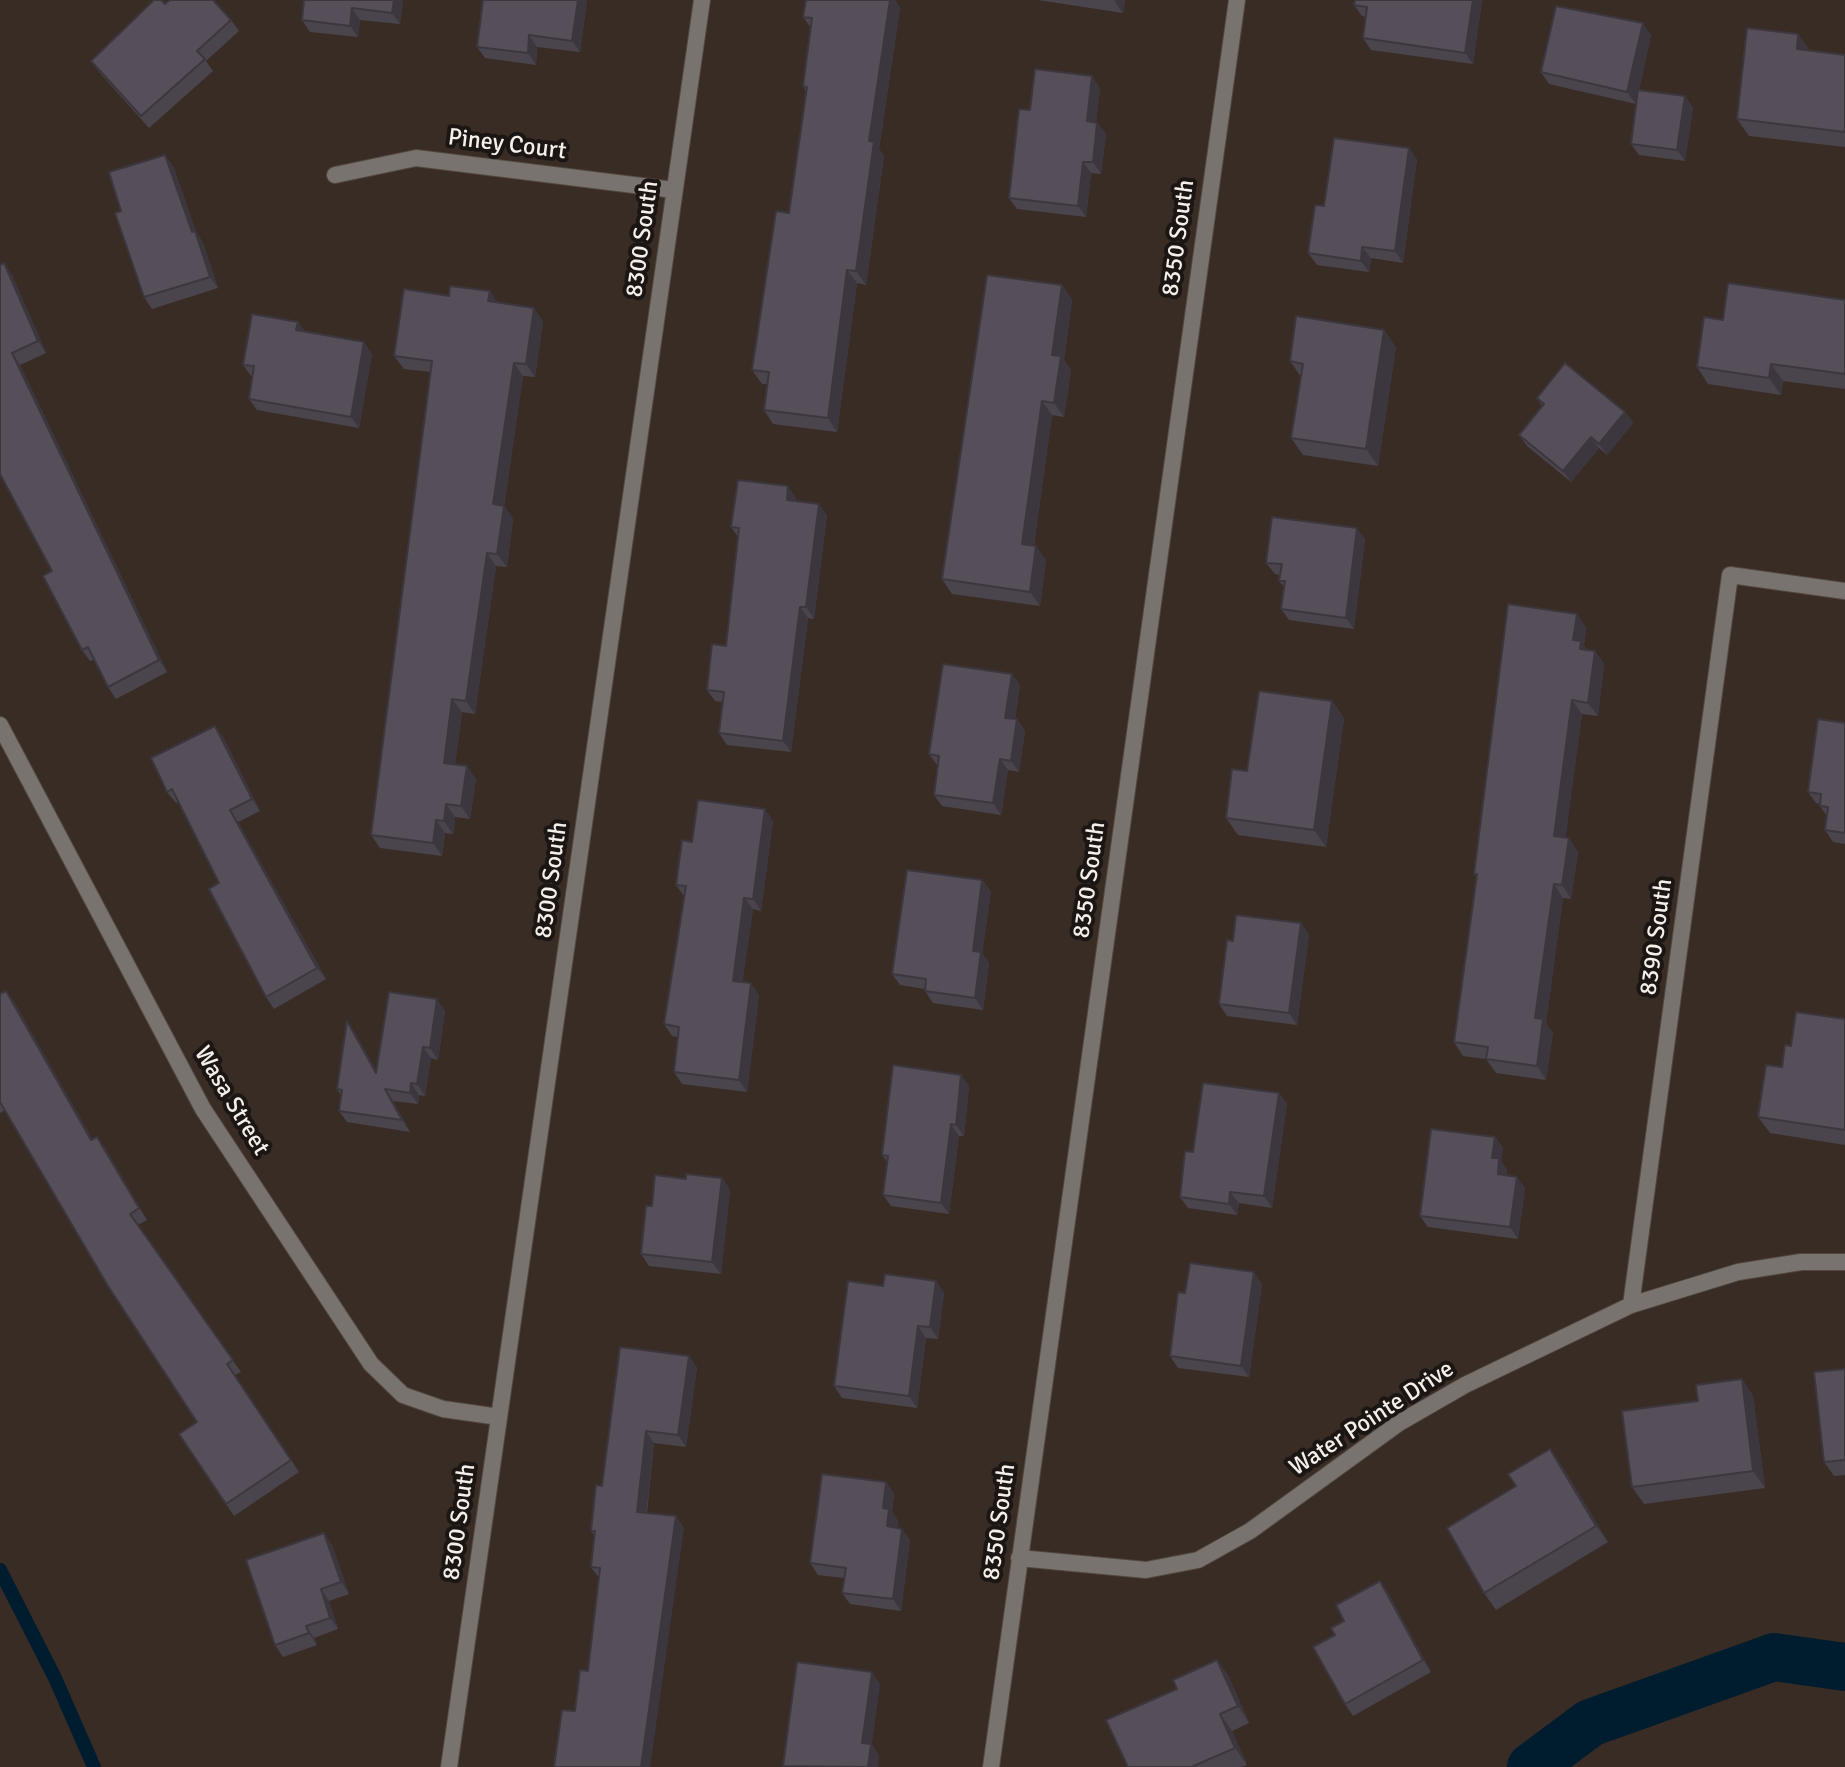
<!DOCTYPE html>
<html>
<head>
<meta charset="utf-8">
<style>
  body { margin:0 }
  canvas { display:block; background:#382c25 }
</style>
</head>
<body>
<canvas width="1845" height="1767"></canvas>
<script>
const ctx = document.querySelector('canvas').getContext('2d');
ctx.lineJoin = 'round';
const toPath = rows => new Path2D(rows.map(r => 'M' + r).join(''));
function stroke(path, color, width, dash) { ctx.strokeStyle = color; ctx.lineWidth = width; ctx.lineCap = dash ? 'butt' : 'round'; ctx.setLineDash(dash || []); ctx.stroke(path); }
function fillPath(path, color) { ctx.fillStyle = color; ctx.fill(path, 'evenodd'); }
function label(font, color, halo, rows, align = 'center') {
  ctx.font = font + ' Signika,sans-serif'; ctx.lineWidth = 8; ctx.setLineDash([]); ctx.textBaseline = 'middle'; ctx.strokeStyle = halo; ctx.fillStyle = color; for (const [text, x, y, turn = 0] of rows) {
    ctx.save(); ctx.translate(x, y); ctx.rotate((+turn || 0) * Math.PI / 180); ctx.textAlign = isNaN(turn) ? turn : align; if (halo) ctx.strokeText(text, 0, 0); ctx.fillText(text, 0, 0); ctx.restore();
  }
}
stroke(toPath([
  [0,1570,55,1678,94,1767]
]), '#001d30', 14);
stroke(toPath([
  [1531,1767,1590,1723,1774,1657,1845,1667]
]), '#001d30', 48);
const minor = toPath([
  [335,175,416,158,674,190],
  [0,725,203,1109,371,1364,403,1395,443,1409,499,1417],
  [1631,1305,1730,575,1845,591],
  [1019,1558,1146,1570,1198,1560,1250,1531,1399,1423,1465,1385,1631,1305,1738,1272,1801,1262,1845,1262],
  [449,1767,702,0],
  [991,1767,1237,0]
]);
stroke(minor, '#534740', 18);
stroke(minor, '#79736f', 16);
fillPath(toPath([
  [304,0,403,0,400,24,360,20,358,37,310,32,302,20],
  [483,0,587,0,580,52,537,47,536,65,485,58,477,47],
  [806,0,895,0,900,8,879,149,884,156,866,285,857,283,837,432,773,424,764,410,767,384,762,384,752,370,789,213,806,91,803,86,811,28,803,17],
  [1038,0,1125,0,1123,13],
  [1355,0,1482,0,1473,64,1371,50,1363,38,1366,17,1362,16,1354,5],
  [165,4,231,20,239,31,206,61,213,71,149,128,99,72,91,61],
  [1798,34,1809,50,1845,55,1845,147,1749,136,1737,119],
  [1651,35,1639,90,1685,96,1693,108,1685,161,1639,155,1631,144,1636,104,1549,84,1541,72],
  [1100,88,1096,122,1106,134,1101,174,1091,173,1086,217,1017,209,1009,198,1030,110],
  [1417,159,1403,263,1371,258,1369,272,1317,265,1308,253,1324,206],
  [173,166,196,232,203,243,218,288,152,309,144,297,121,211],
  [12,275,46,353,20,365,167,672,116,699,108,687,94,660,90,661,82,650,52,571,0,474],
  [1062,285,1072,300,1064,360,1071,370,1064,417,1052,415,1034,545,1046,560,1040,606,952,594,942,579],
  [1845,300,1845,389,1783,381,1781,395,1708,384,1697,367,1723,320],
  [498,303,543,321,535,377,523,376,504,506,513,519,507,567,496,566,475,714,462,712,455,764,476,779,470,819,455,817,453,834,445,833,442,856,380,848,371,835,431,372,404,369,394,356],
  [305,332,372,354,359,428,257,410,249,399,253,376,251,376,243,365],
  [1396,347,1378,466,1303,455,1291,438,1301,377,1290,361],
  [1537,398,1625,412,1633,423,1607,455,1599,448,1571,482,1527,446,1519,435,1542,406],
  [796,498,796,501,827,515,814,619,808,618,791,752,727,745,719,733,723,702,715,701,707,690,726,646,738,537,731,527],
  [1365,539,1354,629,1289,620,1281,609,1284,587,1279,581,1280,575,1275,574,1266,563],
  [1577,614,1586,628,1584,645,1587,650,1595,651,1604,664,1598,716,1582,714,1565,838,1578,852,1571,899,1563,898,1546,1023,1553,1033,1546,1080,1496,1073,1486,1059,1463,1056,1454,1042,1477,877,1474,874],
  [1020,685,1015,719,1017,719,1025,731,1019,772,1008,770,1001,815,942,806,934,795,938,766,929,754],
  [1332,701,1344,718,1326,847,1238,835,1226,818,1247,771],
  [1845,723,1845,844,1833,842,1825,830,1827,816,1820,806,1820,804,1816,803,1808,792],
  [223,737,260,811,238,822,326,979,274,1009,266,997,219,883,178,802,176,803,167,792],
  [773,821,761,911,753,909,742,982,759,995,747,1092,682,1084,674,1072,678,1037,672,1036,664,1024,684,896,676,885,692,842],
  [982,880,991,892,982,953,989,963,983,1010,933,1003,925,991,925,989,900,985,892,974],
  [1309,934,1297,1025,1227,1016,1219,1004,1233,941],
  [6,991,14,1002,92,1139,97,1137,105,1148,147,1220,138,1225,241,1372,235,1375,299,1472,234,1516,179,1434,197,1422,5,1110,0,1113,0,994],
  [445,1011,438,1060,431,1058,425,1096,419,1095,418,1104,393,1101,410,1132,347,1122,339,1111,341,1095,337,1089,347,1021,355,1033,376,1071],
  [1845,1019,1845,1145,1770,1133,1758,1117,1782,1067,1791,1046],
  [969,1086,964,1136,959,1136,949,1214,891,1206,883,1195,887,1162,882,1155],
  [1279,1093,1287,1104,1272,1208,1239,1203,1237,1215,1188,1208,1180,1197,1193,1152],
  [1495,1137,1503,1148,1501,1161,1507,1170,1507,1175,1525,1188,1518,1239,1428,1227,1420,1216],
  [722,1178,730,1190,721,1274,649,1266,641,1254,652,1206,686,1179],
  [1262,1284,1249,1377,1178,1368,1170,1356,1185,1293],
  [883,1286,944,1293,938,1339,926,1338,917,1408,842,1398,834,1386],
  [697,1367,686,1447,654,1443,647,1513,684,1528,575,1711,588,1671,599,1578,591,1567,595,1536,591,1531,602,1486],
  [1845,1369,1845,1475,1834,1476,1824,1462],
  [1742,1379,1753,1396,1765,1488,1644,1504,1632,1487,1698,1401],
  [1562,1466,1608,1542,1496,1610,1484,1593],
  [886,1482,894,1494,892,1512,898,1521,897,1528,910,1540,901,1611,850,1604,842,1593,844,1578,818,1575,810,1563],
  [324,1533,332,1545,349,1594,329,1601,338,1629,314,1638,317,1645,283,1657,275,1645],
  [1388,1593,1431,1672,1353,1716,1345,1704,1335,1635,1344,1621],
  [1217,1660,1229,1677,1249,1723,1232,1731,1247,1765,1241,1767,1128,1767,1177,1689]
]), '#4a444d');
fillPath(toPath([
  [394,0,403,0,400,24,392,13],
  [578,0,587,0,580,52,572,41],
  [890,0,895,0,900,8,879,149,884,156,866,285,856,271,869,141],
  [1115,0,1125,0,1123,13,1115,2],
  [1473,0,1482,0,1473,64,1465,53],
  [352,8,360,20,358,37,350,26],
  [1643,23,1651,35,1636,104,1627,92],
  [1798,34,1810,51,1797,49],
  [529,35,537,47,536,65,528,53],
  [1092,76,1100,88,1095,133,1087,121],
  [1685,96,1693,108,1685,161,1677,150],
  [1097,123,1106,134,1101,174,1093,162],
  [1409,148,1417,159,1403,263,1395,251],
  [165,155,173,166,196,232,203,243,218,288,210,277,192,232],
  [1083,162,1091,173,1086,217,1078,206],
  [1362,247,1371,258,1369,272,1361,261],
  [4,263,12,275,46,353,38,341],
  [847,270,857,283,837,432,828,418],
  [1062,285,1072,300,1064,360,1071,370,1064,417,1054,403,1052,355],
  [490,291,499,304,488,301],
  [534,308,543,321,535,377,526,364],
  [298,322,306,333,296,330],
  [1384,330,1396,347,1378,466,1366,449],
  [364,342,372,354,359,428,351,417],
  [12,353,20,365,167,672,159,660],
  [514,363,523,376,502,518,493,504],
  [1771,364,1783,381,1781,395,1769,378],
  [1042,401,1052,415,1032,558,1022,544],
  [1625,412,1633,423,1607,455,1599,444],
  [1591,437,1599,448,1571,482,1563,471],
  [788,486,796,498,795,511,787,500],
  [819,504,827,515,814,619,806,607],
  [504,506,513,519,507,567,497,554],
  [1357,528,1365,539,1354,629,1346,618],
  [1036,546,1046,560,1040,606,1030,592],
  [487,553,496,566,475,714,466,701],
  [800,607,808,618,791,752,783,741],
  [1577,614,1586,628,1584,645,1590,655,1589,662,1573,640],
  [1595,651,1604,664,1598,716,1588,703],
  [1012,674,1020,685,1013,729,1005,718],
  [452,699,462,712,453,776,444,763],
  [1572,700,1582,714,1564,850,1554,836],
  [1332,701,1344,718,1326,847,1314,830],
  [1017,719,1025,731,1019,772,1011,761],
  [215,726,223,737,260,811,252,799],
  [1000,759,1008,770,1001,815,993,803],
  [467,766,476,779,470,819,461,806],
  [446,804,455,817,453,834,444,821],
  [765,809,773,821,761,911,753,899],
  [230,810,238,822,326,979,317,968],
  [436,820,445,833,442,856,433,843],
  [1569,838,1578,852,1571,899,1562,885],
  [982,880,991,892,982,953,989,963,983,1010,975,998,973,951],
  [1554,884,1563,898,1546,1023,1553,1033,1546,1080,1537,1066,1535,1018],
  [744,898,753,909,741,993,733,981],
  [1301,923,1309,934,1297,1025,1289,1013],
  [751,983,759,995,747,1092,739,1080],
  [6,991,14,1002,99,1151,91,1140],
  [437,999,445,1011,438,1060,430,1048],
  [347,1021,355,1033,384,1084,376,1073],
  [423,1047,431,1058,425,1096,417,1084],
  [961,1075,969,1086,964,1136,956,1125],
  [411,1083,419,1095,418,1104,410,1093],
  [385,1089,393,1101,410,1132,402,1120],
  [1279,1093,1287,1104,1272,1208,1264,1196],
  [951,1124,959,1136,949,1214,941,1203],
  [97,1137,105,1148,147,1220,139,1208],
  [1495,1137,1503,1148,1501,1161,1507,1170,1506,1186,1498,1174,1492,1158],
  [1517,1177,1525,1188,1518,1239,1510,1227],
  [722,1178,730,1190,721,1274,712,1262],
  [1230,1192,1239,1203,1237,1215,1229,1204],
  [1254,1272,1262,1284,1249,1377,1241,1366],
  [936,1281,944,1293,938,1339,930,1327],
  [918,1326,926,1338,917,1408,909,1396],
  [689,1356,697,1367,686,1447,678,1435],
  [1742,1379,1753,1396,1765,1488,1753,1471],
  [646,1431,654,1443,645,1523,637,1512],
  [1550,1449,1562,1466,1608,1542,1596,1526],
  [886,1482,894,1494,892,1512,898,1521,895,1538,887,1526,883,1508],
  [676,1516,684,1528,650,1767,641,1767],
  [902,1529,910,1540,901,1611,893,1599],
  [324,1533,332,1545,349,1594,341,1582],
  [1380,1581,1388,1593,1431,1672,1423,1660],
  [321,1589,329,1601,338,1629,330,1618],
  [306,1626,314,1638,317,1645,309,1633],
  [1217,1660,1229,1677,1249,1723,1238,1706],
  [872,1672,880,1684,872,1744,879,1755,878,1767,868,1767,862,1743],
  [1220,1714,1232,1731,1247,1765,1235,1748]
]), '#3c373f');
const building = toPath([
  [154,0,161,0,165,4,170,0,213,0,231,20,197,51,205,59,141,116,91,61,154,0],
  [304,0,394,0,392,13,352,8,350,26,302,20,304,0],
  [483,0,578,0,572,41,529,35,528,53,477,47,483,0],
  [806,0,890,0,869,141,874,142,856,271,847,270,828,418,764,410,769,372,752,370,776,211,789,213,807,87,803,86,812,18,803,17,806,0],
  [1355,0,1473,0,1465,53,1363,38,1367,7,1354,5,1355,0],
  [1556,6,1643,23,1627,92,1541,72,1556,6],
  [1747,28,1798,34,1797,49,1845,55,1845,132,1737,119,1747,28],
  [1035,69,1092,76,1087,121,1097,123,1093,162,1083,162,1078,206,1009,198,1019,109,1030,110,1035,69],
  [1638,90,1685,96,1677,150,1631,144,1638,90],
  [1334,138,1409,148,1395,251,1362,247,1361,261,1308,253,1315,205,1324,206,1334,138],
  [165,155,192,232,195,231,210,277,144,297,115,213,121,211,109,172,165,155],
  [4,263,38,341,12,353,159,660,108,687,88,647,82,650,43,576,52,571,0,474,0,265,4,263],
  [987,275,1062,285,1052,355,1061,356,1054,403,1042,401,1022,544,1036,546,1030,592,942,579,987,275],
  [1728,283,1845,300,1845,374,1771,364,1769,378,1697,367,1704,317,1723,320,1728,283],
  [450,286,490,291,488,301,534,308,526,364,514,363,493,504,504,506,497,554,487,553,466,701,452,699,444,763,467,766,461,806,446,804,444,821,436,820,433,843,371,835,432,361,394,356,404,289,449,296,450,286],
  [252,314,298,322,296,330,364,342,351,417,249,399,254,366,243,365,252,314],
  [1296,316,1384,330,1366,449,1291,438,1303,364,1290,361,1296,316],
  [1565,363,1625,412,1599,444,1591,437,1563,471,1519,435,1544,404,1537,398,1565,363],
  [738,480,788,486,787,500,819,504,806,607,800,607,783,741,719,733,724,692,707,690,712,644,726,646,739,528,731,527,738,480],
  [1272,517,1357,528,1346,618,1281,609,1285,581,1279,581,1282,564,1266,563,1272,517],
  [1508,604,1577,614,1573,640,1581,641,1580,649,1595,651,1588,703,1572,700,1554,836,1569,838,1562,885,1554,884,1535,1018,1543,1019,1537,1066,1486,1059,1488,1047,1454,1042,1477,874,1474,874,1508,604],
  [943,664,1012,674,1005,718,1017,719,1011,761,1000,759,993,803,934,795,939,756,929,754,943,664],
  [1259,691,1332,701,1314,830,1226,818,1232,769,1247,771,1259,691],
  [1818,719,1845,723,1845,833,1825,830,1828,807,1820,806,1821,794,1808,792,1818,719],
  [215,726,252,799,230,810,317,968,266,997,209,889,219,883,172,789,167,792,151,758,215,726],
  [698,800,765,809,753,899,744,898,733,981,751,983,739,1080,674,1072,679,1027,664,1024,686,886,676,885,682,840,692,842,698,800],
  [907,870,982,880,973,951,981,952,975,998,925,991,926,979,892,974,907,870],
  [1236,915,1301,923,1289,1013,1219,1004,1227,940,1233,941,1236,915],
  [6,991,91,1140,97,1137,139,1208,130,1214,233,1360,227,1364,291,1460,226,1504,179,1434,197,1422,108,1286,0,1102,0,994,6,991],
  [389,992,437,999,430,1048,423,1047,417,1084,411,1083,410,1093,385,1089,402,1120,339,1111,342,1090,337,1089,347,1021,376,1073,389,992],
  [1796,1012,1845,1019,1845,1130,1758,1117,1766,1065,1782,1067,1785,1045,1791,1046,1796,1012],
  [893,1065,961,1075,956,1125,951,1124,941,1203,883,1195,888,1156,882,1155,893,1065],
  [1203,1083,1279,1093,1264,1196,1230,1192,1229,1204,1180,1197,1185,1151,1193,1152,1203,1083],
  [1431,1129,1495,1137,1492,1158,1499,1158,1498,1174,1517,1177,1510,1227,1420,1216,1431,1129],
  [686,1174,722,1178,712,1262,641,1254,646,1206,652,1206,655,1175,686,1179,686,1174],
  [1190,1263,1254,1272,1241,1366,1170,1356,1178,1292,1185,1293,1190,1263],
  [885,1274,936,1281,930,1327,918,1326,909,1396,834,1386,848,1281,883,1286,885,1274],
  [620,1347,689,1356,678,1435,646,1431,637,1512,676,1516,641,1767,554,1767,562,1710,575,1711,580,1670,588,1671,600,1568,591,1567,595,1531,591,1531,596,1485,602,1486,620,1347],
  [1845,1369,1845,1460,1824,1462,1814,1372,1845,1369],
  [1742,1379,1753,1471,1632,1487,1622,1411,1698,1401,1696,1385,1742,1379],
  [1550,1449,1596,1526,1484,1593,1447,1528,1516,1486,1508,1474,1550,1449],
  [822,1474,886,1482,883,1508,889,1509,887,1526,902,1529,893,1599,842,1593,846,1568,810,1563,822,1474],
  [324,1533,341,1582,321,1589,330,1618,306,1626,309,1633,275,1645,246,1560,324,1533],
  [1380,1581,1423,1660,1345,1704,1313,1647,1335,1635,1331,1628,1344,1621,1336,1605,1380,1581],
  [1217,1660,1238,1706,1220,1714,1235,1748,1191,1767,1128,1767,1106,1720,1177,1689,1173,1680,1217,1660],
  [797,1662,872,1672,862,1743,871,1744,868,1767,783,1766,797,1662]
]);
fillPath(building, '#564f5a');
stroke(building, '#3c373f', 2);
label('24px', '#f6eee9', '#1b1613', [
  ["Piney Court",507,145,7],
  ["8350 South",1179,238,-82],
  ["8300 South",643,239,-82],
  ["8300 South",552,880,-82],
  ["8350 South",1090,880,-82],
  ["8390 South",1657,937,-82],
  ["Wasa Street",231,1101,59],
  ["Water Pointe Drive",1372,1419,-33],
  ["8300 South",460,1522,-82],
  ["8350 South",1000,1522,-82]
]);
</script>
</body>
</html>
